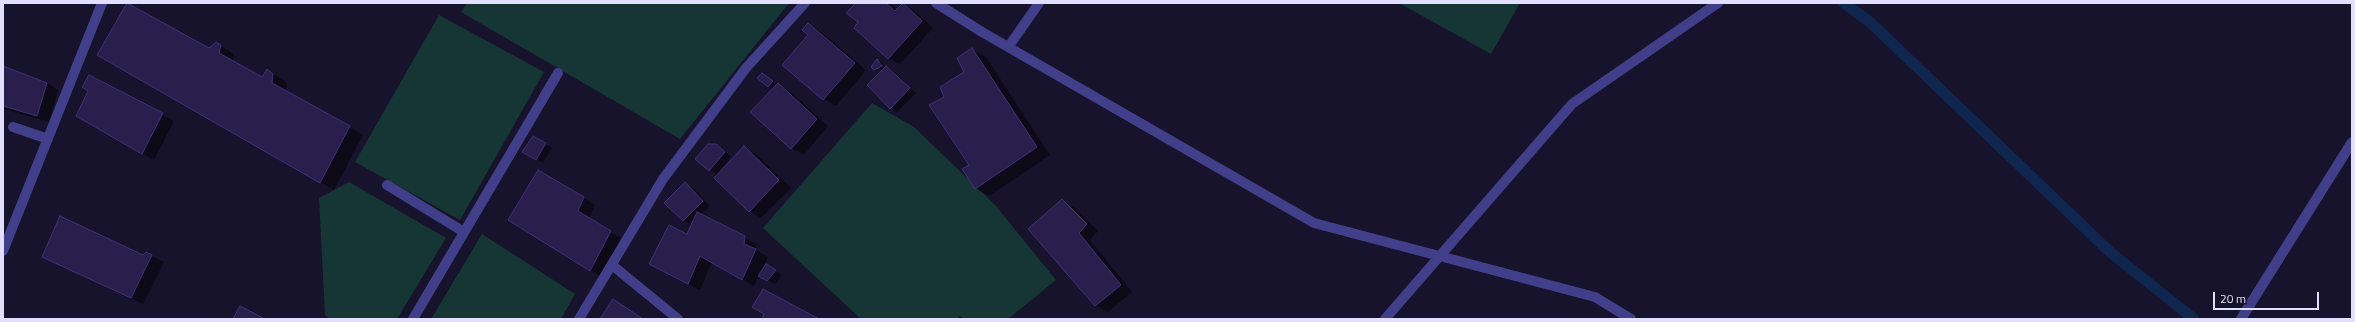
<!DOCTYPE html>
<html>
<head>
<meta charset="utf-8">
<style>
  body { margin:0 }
  #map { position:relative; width:2355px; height:322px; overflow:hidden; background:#17132c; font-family:"Titillium Web",sans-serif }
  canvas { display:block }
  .frame { position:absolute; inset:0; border:4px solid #e2dffe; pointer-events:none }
  .scale { position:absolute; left:2213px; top:292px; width:106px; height:18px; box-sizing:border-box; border:2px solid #e2dffe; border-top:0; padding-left:5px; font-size:12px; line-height:14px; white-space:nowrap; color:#e2dffe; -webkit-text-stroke:3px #17132c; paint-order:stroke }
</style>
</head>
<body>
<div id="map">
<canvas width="2355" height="322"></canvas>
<div class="frame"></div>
<div class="scale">20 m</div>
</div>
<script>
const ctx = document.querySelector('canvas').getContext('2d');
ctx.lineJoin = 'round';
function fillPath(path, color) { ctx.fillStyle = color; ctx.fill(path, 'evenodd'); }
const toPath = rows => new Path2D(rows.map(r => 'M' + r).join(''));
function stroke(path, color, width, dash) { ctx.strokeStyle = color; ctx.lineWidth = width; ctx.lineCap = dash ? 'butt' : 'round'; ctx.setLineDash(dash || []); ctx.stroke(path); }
fillPath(toPath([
  [467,3,789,3,680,139,461,12],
  [1399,3,1520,3,1491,54],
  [439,15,544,72,460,220,355,162],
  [872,103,914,127,995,205,1056,280,1008,319,964,319,960,316,957,319,861,319,763,228],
  [349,182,446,238,397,319,330,319,325,315,319,198],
  [482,234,575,294,561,319,431,319]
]), '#163635');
fillPath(toPath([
  [858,3,890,3,897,10,904,4,915,11,933,28,900,64,888,58,859,22],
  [808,24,820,31,866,70,836,106,824,99,783,65,809,35],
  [216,43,234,54,233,62,262,78,268,70,287,83,286,92,363,135,334,190,98,55,209,49],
  [972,49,986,57,1050,155,989,196,975,188,970,165,946,97,965,72],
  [877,60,893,71,916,93,897,112,890,108,882,71,872,67],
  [3,67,47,83,58,90,49,122,3,109],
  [762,74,789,91,828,126,804,155,792,148,773,89,768,86],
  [162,114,174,121,154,160,77,116],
  [533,137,552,148,543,163,524,152],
  [715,145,731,156,718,174,744,148,756,154,791,188,761,218,750,211,718,175,710,170],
  [539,171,595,205,589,219,622,239,602,277,590,270],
  [685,183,692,187,710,206,700,215,756,244,756,250,768,257,761,272,773,269,782,275,775,284,759,276,754,286,712,262,700,290,662,270,688,235,694,221,690,224,683,220],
  [1062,200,1074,207,1098,231,1090,240,1132,292,1108,312,1096,305,1030,229],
  [146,253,164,262,143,304,43,257,143,256]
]), '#0007');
stroke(toPath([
  [1844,3,1871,23,2110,252,2194,319]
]), '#0f274f', 11);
const building = toPath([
  [127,3,209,48,216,42,221,45,219,53,262,77,267,69,273,74,272,83,350,126,320,183,97,55,127,3],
  [856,3,886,3,895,11,903,3,922,21,888,59,854,28,858,22,846,13,856,3],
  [808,23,855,63,823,100,782,65,808,35,802,30,808,23],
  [972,48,1037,147,975,189,962,169,969,165,929,105,944,97,940,87,964,72,957,58,972,48],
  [877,59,882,66,874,70,871,67,877,59],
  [3,66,47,83,37,116,3,106,3,66],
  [886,66,910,88,890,109,867,85,886,66],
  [762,73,773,81,768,87,757,78,762,73],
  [89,75,163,113,142,154,76,116,88,91,82,87,89,75],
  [778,83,817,119,791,149,750,112,778,83],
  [533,136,546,143,536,160,522,152,533,136],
  [708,144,716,144,725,152,709,171,695,159,708,144],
  [744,146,779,180,749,212,714,178,744,146],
  [538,170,584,197,578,211,611,231,590,271,508,220,538,170],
  [685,182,703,201,683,221,664,203,685,182],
  [1062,199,1087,224,1079,233,1121,285,1095,306,1028,229,1062,199],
  [697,212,745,236,744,244,756,249,742,280,700,256,688,284,649,264,669,225,687,234,697,212],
  [60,216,143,255,146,252,152,255,131,298,42,257,60,216],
  [766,264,776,270,767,281,758,276,766,264],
  [763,289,819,319,762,319,764,314,752,307,763,289],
  [613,299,643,319,600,319,613,299],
  [240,306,265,319,233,319,240,306]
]);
fillPath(building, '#281f4d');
stroke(building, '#3f3278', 1);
stroke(toPath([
  [936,3,982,32,1314,223,1595,297,1631,319],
  [1009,46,1039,3],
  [13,127,48,139],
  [387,185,464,232],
  [3,251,102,3],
  [612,265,678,319],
  [413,319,558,73],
  [579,319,663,179,746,68,805,3],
  [1385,319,1572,104,1718,3],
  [2241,319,2352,142]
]), '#423f8a', 10);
</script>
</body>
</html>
